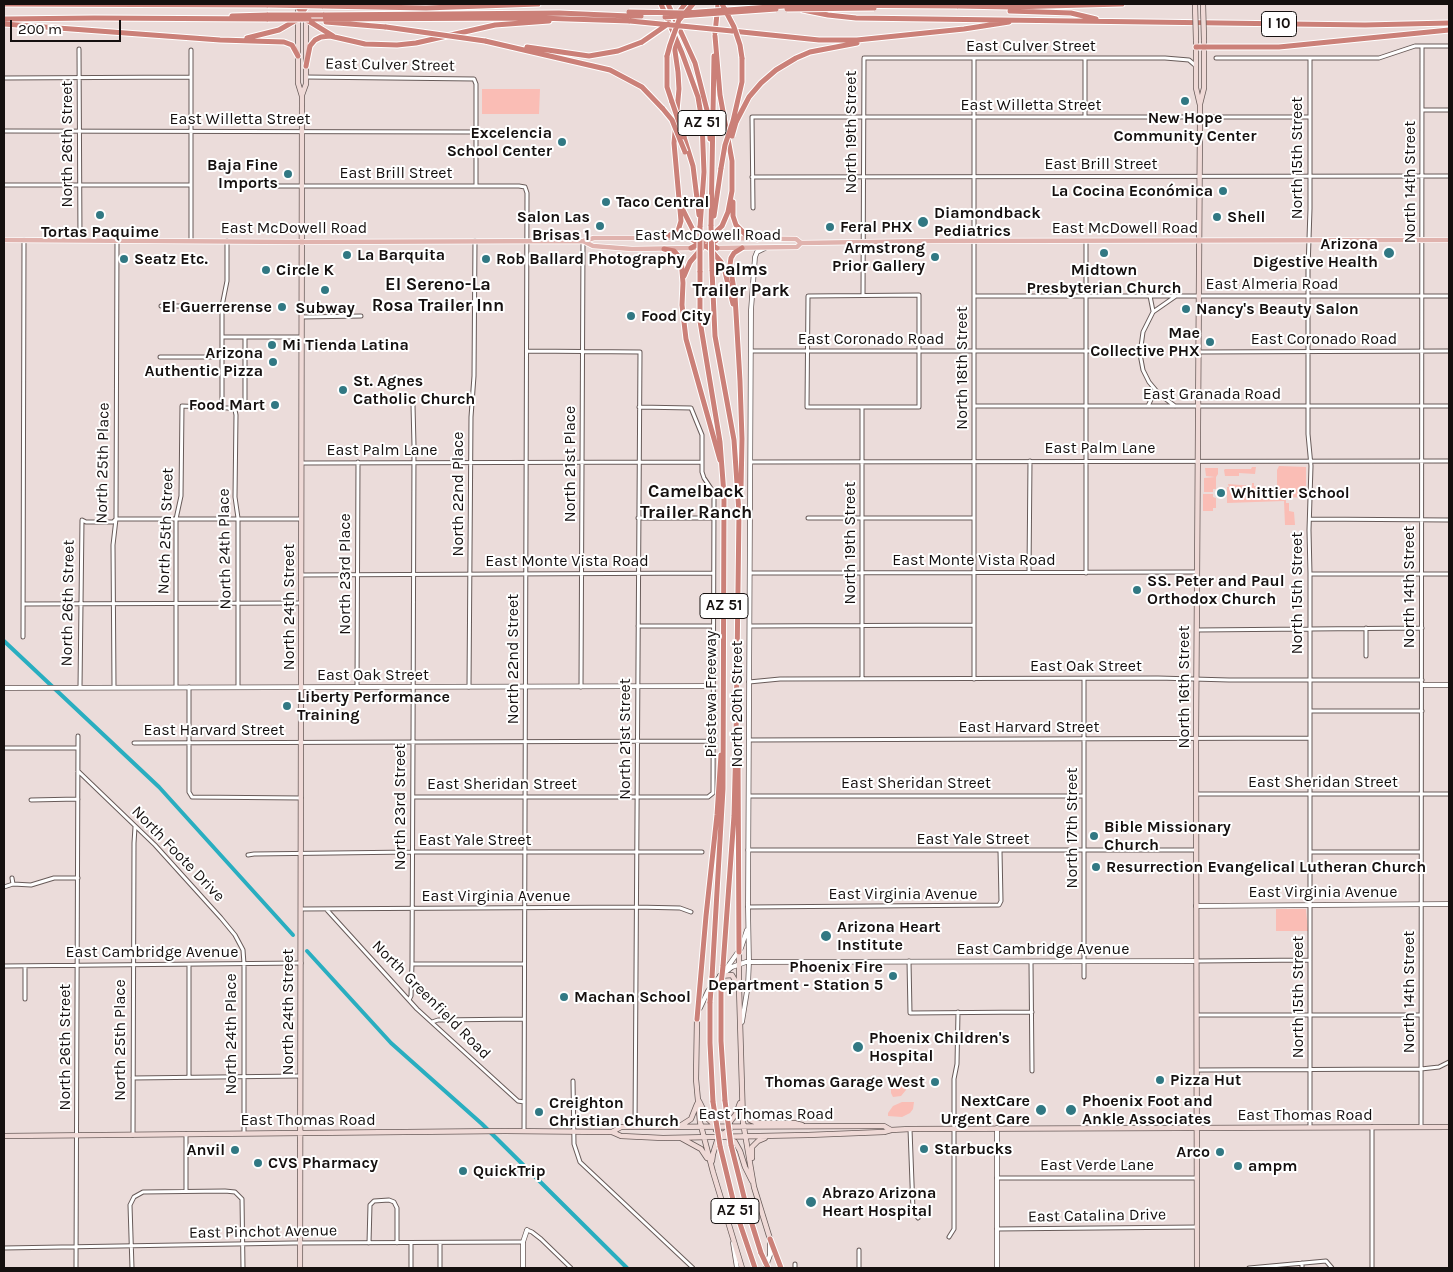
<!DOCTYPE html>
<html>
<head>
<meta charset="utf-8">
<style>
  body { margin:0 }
  #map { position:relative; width:1453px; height:1272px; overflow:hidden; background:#ebdcda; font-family:Karla,sans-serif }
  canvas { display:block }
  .frame { position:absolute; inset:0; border:5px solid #15100f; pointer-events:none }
  .scale { position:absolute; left:10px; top:20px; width:111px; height:22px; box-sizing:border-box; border:2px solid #15100f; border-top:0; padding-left:6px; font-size:15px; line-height:18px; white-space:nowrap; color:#15100f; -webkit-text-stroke:4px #fff; paint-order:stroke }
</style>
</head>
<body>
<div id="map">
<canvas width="1453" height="1272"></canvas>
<div class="frame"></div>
<div class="scale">200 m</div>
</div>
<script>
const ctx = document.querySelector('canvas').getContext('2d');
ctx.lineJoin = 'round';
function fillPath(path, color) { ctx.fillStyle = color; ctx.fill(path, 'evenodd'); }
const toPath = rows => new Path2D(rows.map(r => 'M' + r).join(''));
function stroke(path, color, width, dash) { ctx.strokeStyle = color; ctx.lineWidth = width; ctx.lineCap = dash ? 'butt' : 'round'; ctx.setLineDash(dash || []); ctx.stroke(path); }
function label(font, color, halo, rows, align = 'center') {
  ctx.font = font + ' Karla,sans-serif'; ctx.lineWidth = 4; ctx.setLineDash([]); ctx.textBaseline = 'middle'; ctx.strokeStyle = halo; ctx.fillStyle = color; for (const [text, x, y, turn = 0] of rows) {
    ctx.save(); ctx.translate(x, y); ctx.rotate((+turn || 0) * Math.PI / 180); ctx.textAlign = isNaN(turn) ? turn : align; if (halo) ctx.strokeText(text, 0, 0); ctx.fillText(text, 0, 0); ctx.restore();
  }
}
fillPath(toPath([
  [482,89,540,89,539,114,482,114],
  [1279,466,1306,467,1306,498,1286,497,1286,503,1289,503,1289,511,1294,512,1295,525,1285,525,1284,501,1227,503,1227,487,1229,487,1228,484,1252,486,1252,483,1254,483,1254,486,1260,486,1260,494,1268,492,1273,494,1273,498,1277,499,1277,470],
  [1252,467,1256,467,1255,474,1239,473,1239,476,1225,476,1224,470,1225,469,1251,469],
  [1205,468,1218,468,1218,474,1216,477,1216,489,1213,489,1213,492,1204,492,1204,478,1215,477,1206,476],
  [1203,494,1213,494,1213,497,1216,498,1216,508,1213,508,1213,511,1203,511],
  [1276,909,1306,909,1308,931,1276,931],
  [901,1080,906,1083,906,1090,901,1096,893,1097,891,1093,891,1089,894,1083],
  [902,1102,914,1102,913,1109,910,1113,902,1117,888,1116,888,1113,893,1106]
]), '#fabdb5');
stroke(toPath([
  [4,641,159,787,293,935],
  [307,951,391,1043,482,1124,627,1268]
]), '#29aec0', 4);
const minor = toPath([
  [79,49,80,240],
  [191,50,191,241],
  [1216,58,1379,58,1415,46,1449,46],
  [1310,58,1310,209,1308,269,1308,434,1311,466,1309,530,1310,574,1310,1127],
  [306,77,474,79,476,84,476,186],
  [4,78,191,77],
  [1423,110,1449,110],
  [1085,117,1085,58],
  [4,131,476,132],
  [752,177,1449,176],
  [4,185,191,185],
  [266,186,519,186,525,187,527,193,524,1131],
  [753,208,752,117,1310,117],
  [863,295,864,58,1165,58,1189,60,1196,66],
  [919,295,919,407,807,407,808,296,919,295],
  [975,296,1449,296],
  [1150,296,1153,311],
  [161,306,222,306],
  [302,317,361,316],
  [222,337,301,337],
  [245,337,245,405],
  [527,351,640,352,635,1127],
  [751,351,1140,351],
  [1198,352,1449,351],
  [160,357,222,357],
  [974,406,1449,406],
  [1148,406,1155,391],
  [1175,406,1159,394,1149,382,1143,370,1140,354,1143,332,1153,312,1176,296],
  [222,407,222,306,227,281,227,241],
  [751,462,1449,461],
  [302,463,702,462],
  [638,518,713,518],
  [808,518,974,518],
  [1310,519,1449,520],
  [1029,572,1030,461],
  [750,573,1197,572],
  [1086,573,1086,241],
  [1310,574,1449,574],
  [301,575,713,573],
  [23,604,301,603],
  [638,626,713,626],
  [750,626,974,625],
  [1197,630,1422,628],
  [23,637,24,240],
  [1366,656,1366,628],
  [862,679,862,407],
  [974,679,974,58],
  [749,682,780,679,1158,678,1229,680,1422,680],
  [357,686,358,462],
  [80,687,82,520,86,522,113,522,116,519,301,519],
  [114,687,113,545,116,519,117,241],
  [176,687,176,519,181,496,182,406,228,408,235,410,236,415,235,497,238,518,238,687],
  [189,687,189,792,192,797,301,798],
  [469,687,471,417,474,376,475,241],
  [581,687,583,242],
  [1310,711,1422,711],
  [749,740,1310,738],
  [134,743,714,741],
  [4,748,78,748],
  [78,771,155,845,221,918,235,935,243,950,244,964,244,1133],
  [1197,794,1449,794],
  [749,796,1084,796],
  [413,797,708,797,713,793,714,495,712,490,704,478,702,472,702,435,691,408,639,407],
  [31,800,78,799],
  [748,850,1196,850],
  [1310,852,1421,852],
  [248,855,254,854,412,852,702,852],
  [12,878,13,884],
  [4,887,13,884,31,885,54,878,78,878],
  [748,907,999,905,1001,901,1000,851],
  [301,909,636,907,680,908,691,912],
  [327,910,417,1009,518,1101,524,1102],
  [909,961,910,1013,1032,1012],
  [1196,961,1310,960],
  [1031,962,1032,1071],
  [412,964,524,964],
  [189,965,189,1077],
  [4,966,301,963],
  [1084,977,1084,679],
  [25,999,25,966],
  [409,1000,411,996,412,964,413,742,414,446,413,405],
  [1197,1015,1421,1015],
  [432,1022,438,1020,524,1019],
  [1197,1070,1421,1069,1439,1067,1449,1062],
  [133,1078,300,1076],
  [573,1081,574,1144,580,1162,693,1268],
  [1372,1127,1372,1268],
  [1421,1127,1422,46],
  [910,1129,913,1210,918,1218],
  [186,1134,186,1191],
  [133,1135,134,843,135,827],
  [997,1178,1196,1178],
  [997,1229,1197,1227],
  [527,1230,532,1232,541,1239,571,1268],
  [949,1237,954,1229,954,1079,957,1064,958,1012],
  [369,1243,370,1205,374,1201,389,1200,394,1202,397,1208,397,1243],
  [411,1243,411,1268],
  [4,1248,293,1243,523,1242],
  [859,1250,859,1268],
  [1302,1263,1302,1268],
  [795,1264,795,1268],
  [76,1268,78,736],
  [132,1268,130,1205,134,1197,143,1192,225,1191,235,1192,242,1199,243,1268],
  [440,1268,440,1243],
  [1249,1268,1326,1261,1332,1268]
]);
const tertiary = toPath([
  [1422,685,1449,685],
  [4,688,713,686],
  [1196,906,1449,904],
  [726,969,741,948,747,930],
  [722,975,732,967,746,962,1196,961],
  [700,1008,708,991,721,975],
  [742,1022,748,985,749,962,748,907,751,310,755,257,757,252,765,248],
  [733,1243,737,1268],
  [766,1266,770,1255,770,1244],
  [523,1268,523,1242,527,1230],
  [997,1268,997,1128]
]);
const secondary = toPath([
  [298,5,298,83,302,96,300,1268],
  [1196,40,1196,88,1200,105,1200,117,1196,738,1197,1268],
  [302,95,306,84,306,18],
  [1200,104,1204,88,1204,40],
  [739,952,739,987,743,1122,754,1187,770,1239],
  [720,976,732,975,737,984],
  [697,1019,696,1079,700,1122,713,1172,742,1268],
  [699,1101,708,1119,717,1127],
  [744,1110,750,1120,757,1123,794,1123,802,1125],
  [680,1126,691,1119,697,1104],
  [727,1126,736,1114,740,1103],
  [716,1130,735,1142,740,1151,745,1167,752,1181],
  [612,1132,621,1127,878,1126,884,1126,891,1130],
  [4,1136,505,1131,612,1132,621,1136,663,1138,808,1135,884,1132,891,1130,910,1129,1449,1127],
  [681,1138,701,1149,707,1158],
  [752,1158,752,1147,758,1141,765,1138],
  [712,1161,713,1154,717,1141,723,1134,731,1128]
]);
const primary = toPath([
  [717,238,796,239,801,243,932,241,1449,240],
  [4,240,301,242,583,241,594,238,701,238],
  [583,241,593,246,632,249,694,248],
  [715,248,797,247,801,243]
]);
const motorway = toPath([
  [4,4,268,5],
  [661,4,682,53,698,97,702,121,704,172,700,227],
  [668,4,695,63,709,118,710,139],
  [322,6,426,8,538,4],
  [957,6,1010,7,1122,4],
  [298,7,307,20,333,36],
  [803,10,828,15,856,18,1365,25,1449,23],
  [680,11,685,4],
  [1010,11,1071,13,1096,19],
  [323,15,559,13,629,16],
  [232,16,268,15],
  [4,19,94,18,268,19],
  [309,19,538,18,630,21],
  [326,22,386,27],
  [4,24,220,40,284,42,292,45,298,56],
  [732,31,819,40,857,40,964,29,1009,22],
  [715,33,718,4],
  [247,38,279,30,298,19,306,7],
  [485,41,610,70,642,87,663,109],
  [527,47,589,56,618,51,642,42],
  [1196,47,1279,47,1449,30],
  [667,56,667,87,672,102],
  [306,66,310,46,315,40,321,37,330,36,365,44,397,45,416,43,495,25,549,21],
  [733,121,742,82,742,58],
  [736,122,749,97,761,83,776,70,796,58,810,52,857,43],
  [684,137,693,166,699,215],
  [733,202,733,216,736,225,745,234,757,239],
  [680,204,694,232,701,239],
  [714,216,721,168],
  [711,226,714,56],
  [664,238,678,231,681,221,674,143,679,89,678,72,673,37],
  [689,238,709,248,721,262,725,272,733,304],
  [709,243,717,248],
  [710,244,720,238],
  [691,248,709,238,722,226,728,212,732,191,732,161,720,95,715,36],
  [664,249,674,251,681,259,683,283,682,305,686,339,720,460],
  [712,270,715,336,734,440,739,513,736,738,734,816,723,966],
  [700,271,700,321,720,442,724,495,723,789,712,977],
  [684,276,690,262,702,248],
  [741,490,742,439,740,381,735,296,730,265,731,258,734,253,742,248],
  [738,753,739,952],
  [721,985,721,1041,725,1101],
  [710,1002,710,1043,713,1102],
  [697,1019,706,916,717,815,721,755],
  [731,1145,746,1205,761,1253],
  [720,1146,736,1212,755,1268],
  [770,1239,781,1268]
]);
stroke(minor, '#685b59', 5);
stroke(tertiary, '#685b59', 5.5);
stroke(secondary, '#685b59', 6);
stroke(primary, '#fff', 6);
stroke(motorway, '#fff', 7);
stroke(minor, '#fff', 3);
stroke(tertiary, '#fff', 4);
stroke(secondary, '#efd9d6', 4.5);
stroke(primary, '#e0b3ae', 4.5);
stroke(motorway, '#cb8078', 5);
const secondaryBridge = toPath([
  [1195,4,1196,40],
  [1203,4,1204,40]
]);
const motorwayBridge = toPath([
  [722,4,734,27,740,45,742,58],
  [268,5,322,6],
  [787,9,874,8],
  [629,12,685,13,798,5,957,6],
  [268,15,323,15],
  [629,16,641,16],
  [665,17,776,9],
  [268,19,309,19],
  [630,21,732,31],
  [386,27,485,41],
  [642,42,668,24],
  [667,56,670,45,679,20,693,4],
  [672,102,684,137],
  [663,109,672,120,685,152],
  [732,136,736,122],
  [721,168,725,145,733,121],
  [711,226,712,270],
  [700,271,700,227],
  [721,985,723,966],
  [710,1002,712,977],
  [725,1101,731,1145],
  [713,1102,720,1146],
  [761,1253,768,1268]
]);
stroke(secondaryBridge, '#685b59', 6, []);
stroke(motorwayBridge, '#fff', 7, []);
stroke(secondaryBridge, '#efd9d6', 4.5);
stroke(motorwayBridge, '#cb8078', 5);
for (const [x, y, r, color] of [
  [1185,101,5,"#317883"],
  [562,142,5,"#317883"],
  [288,174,5,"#317883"],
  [1223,191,5,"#317883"],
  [606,202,5,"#317883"],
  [100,215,5,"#317883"],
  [1217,217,5,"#317883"],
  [923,222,6,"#317883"],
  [600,226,5,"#317883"],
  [830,227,5,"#317883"],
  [1104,253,5,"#317883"],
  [1389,253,6,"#317883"],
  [347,255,5,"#317883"],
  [935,257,5,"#317883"],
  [124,259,5,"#317883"],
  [486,259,5,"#317883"],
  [266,270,5,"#317883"],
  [325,290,5,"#317883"],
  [282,307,5,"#317883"],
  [1186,309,5,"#317883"],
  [631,316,5,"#317883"],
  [1210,342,5,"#317883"],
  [272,345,5,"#317883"],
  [273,362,5,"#317883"],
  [343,390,5,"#317883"],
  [275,405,5,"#317883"],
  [1221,493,5,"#317883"],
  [1137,590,5,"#317883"],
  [287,706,5,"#317883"],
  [1094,836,5,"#317883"],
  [1096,867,5,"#317883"],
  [826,936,6,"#317883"],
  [893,976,5,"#317883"],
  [564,997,5,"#317883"],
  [858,1047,6,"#317883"],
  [1160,1080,5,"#317883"],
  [935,1082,5,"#317883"],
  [1041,1110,6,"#317883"],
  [1071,1110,6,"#317883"],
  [539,1112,5,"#317883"],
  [924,1149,5,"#317883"],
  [235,1150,5,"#317883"],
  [1220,1152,5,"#317883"],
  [258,1163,5,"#317883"],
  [1238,1166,5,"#317883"],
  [463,1171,5,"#317883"],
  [811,1202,6,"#317883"]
]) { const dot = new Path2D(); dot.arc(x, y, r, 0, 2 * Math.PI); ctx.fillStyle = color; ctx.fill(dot); stroke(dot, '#fff', 2); }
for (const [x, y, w] of [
  [1279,24,35],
  [702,123,48],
  [724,606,48],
  [735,1211,48]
]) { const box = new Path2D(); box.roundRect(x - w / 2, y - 12.5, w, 25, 4); ctx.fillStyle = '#fff'; ctx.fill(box); stroke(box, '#15100f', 1); }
label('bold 15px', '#15100f', null, [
  ["I 10",1279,24],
  ["AZ 51",702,123],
  ["AZ 51",724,606],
  ["AZ 51",735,1211]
]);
label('16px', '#15100f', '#fff', [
  ["East Culver Street",1031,46],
  ["East Culver Street",390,65,1],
  ["East Willetta Street",1031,105],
  ["East Willetta Street",240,119],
  ["North 19th Street",851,132,-90],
  ["North 26th Street",67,144,-90],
  ["North 15th Street",1297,158,-90],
  ["East Brill Street",1101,164],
  ["East Brill Street",396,173],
  ["North 14th Street",1410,182,-90],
  ["East McDowell Road",294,228],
  ["East McDowell Road",1125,228],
  ["East McDowell Road",708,235],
  ["East Almeria Road",1272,284],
  ["East Coronado Road",871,339],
  ["East Coronado Road",1324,339],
  ["North 18th Street",962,368,-90],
  ["East Granada Road",1212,394],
  ["East Palm Lane",1100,448],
  ["East Palm Lane",382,450],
  ["North 25th Place",103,463,-89],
  ["North 21st Place",570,464,-90],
  ["North 22nd Place",458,494,-90],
  ["North 25th Street",166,531,-88],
  ["North 19th Street",850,543,-90],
  ["North 24th Place",225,549,-91],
  ["East Monte Vista Road",974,560],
  ["East Monte Vista Road",567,561],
  ["North 23rd Place",345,574,-90],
  ["North 14th Street",1409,587,-90],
  ["North 15th Street",1297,593,-90],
  ["North 26th Street",68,603,-89],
  ["North 24th Street",289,607,-90],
  ["North 22nd Street",513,659,-90],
  ["East Oak Street",1086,666],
  ["East Oak Street",373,675],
  ["North 16th Street",1184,687,-90],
  ["Piestewa Freeway",711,694,-90],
  ["North 20th Street",737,704,-90],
  ["East Harvard Street",1029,727],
  ["East Harvard Street",214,730],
  ["North 21st Street",625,739,-90],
  ["East Sheridan Street",1323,782],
  ["East Sheridan Street",916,783],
  ["East Sheridan Street",502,784],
  ["North 23rd Street",400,807,-90],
  ["North 17th Street",1072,828,-90],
  ["East Yale Street",973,839],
  ["East Yale Street",475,840],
  ["North Foote Drive",178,854,46],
  ["East Virginia Avenue",1323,892],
  ["East Virginia Avenue",903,894],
  ["East Virginia Avenue",496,896],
  ["East Cambridge Avenue",1043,949],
  ["East Cambridge Avenue",152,952],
  ["North 14th Street",1409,992,-90],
  ["North 15th Street",1298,997,-90],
  ["North Greenfield Road",431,1000,45],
  ["North 24th Street",288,1012,-90],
  ["North 24th Place",231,1034,-90],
  ["North 25th Place",120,1040,-90],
  ["North 26th Street",65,1047,-90],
  ["East Thomas Road",766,1114],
  ["East Thomas Road",1305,1115],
  ["East Thomas Road",308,1120],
  ["East Verde Lane",1097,1165],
  ["East Catalina Drive",1097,1216,-1],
  ["East Pinchot Avenue",263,1232,-1]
]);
label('bold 16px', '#15100f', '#fff', [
  ["New Hope",1185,118,"center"],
  ["Community Center",1185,136,"center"],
  ["Excelencia",552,133,"right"],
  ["School Center",552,151,"right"],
  ["Baja Fine",278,165,"right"],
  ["Imports",278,183,"right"],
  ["La Cocina Económica",1213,191,"right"],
  ["Taco Central",616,202],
  ["Diamondback",934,213],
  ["Pediatrics",934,231],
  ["Salon Las",590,217,"right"],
  ["Brisas 1",590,235,"right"],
  ["Shell",1227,217],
  ["Feral PHX",840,227],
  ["Tortas Paquime",100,232,"center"],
  ["Arizona",1378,244,"right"],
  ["Digestive Health",1378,262,"right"],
  ["Armstrong",925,248,"right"],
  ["Prior Gallery",925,266,"right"],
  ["La Barquita",357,255],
  ["Seatz Etc.",134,259],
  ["Rob Ballard Photography",496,259],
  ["Circle K",276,270],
  ["Midtown",1104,270,"center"],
  ["Presbyterian Church",1104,288,"center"],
  ["El Guerrerense",272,307,"right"],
  ["Subway",325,308,"center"],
  ["Nancy's Beauty Salon",1196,309],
  ["Food City",641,316],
  ["Mae",1200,333,"right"],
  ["Collective PHX",1200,351,"right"],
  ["Mi Tienda Latina",282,345],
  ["Arizona",263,353,"right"],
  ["Authentic Pizza",263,371,"right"],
  ["St. Agnes",353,381],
  ["Catholic Church",353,399],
  ["Food Mart",265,405,"right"],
  ["Whittier School",1231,493],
  ["SS. Peter and Paul",1147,581],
  ["Orthodox Church",1147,599],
  ["Liberty Performance",297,697],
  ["Training",297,715],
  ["Bible Missionary",1104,827],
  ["Church",1104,845],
  ["Resurrection Evangelical Lutheran Church",1106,867],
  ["Arizona Heart",837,927],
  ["Institute",837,945],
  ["Phoenix Fire",883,967,"right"],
  ["Department - Station 5",883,985,"right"],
  ["Machan School",574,997],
  ["Phoenix Children's",869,1038],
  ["Hospital",869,1056],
  ["Pizza Hut",1170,1080],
  ["Thomas Garage West",925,1082,"right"],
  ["NextCare",1030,1101,"right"],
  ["Urgent Care",1030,1119,"right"],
  ["Phoenix Foot and",1082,1101],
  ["Ankle Associates",1082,1119],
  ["Creighton",549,1103],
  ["Christian Church",549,1121],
  ["Starbucks",934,1149],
  ["Anvil",225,1150,"right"],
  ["Arco",1210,1152,"right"],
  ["CVS Pharmacy",268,1163],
  ["ampm",1248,1166],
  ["QuickTrip",473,1171],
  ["Abrazo Arizona",822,1193],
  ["Heart Hospital",822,1211]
], 'left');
label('bold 18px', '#15100f', '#fff', [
  ["Palms",741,270],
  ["Trailer Park",741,291],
  ["El Sereno-La",438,285],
  ["Rosa Trailer Inn",438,306],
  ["Camelback",696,492],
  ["Trailer Ranch",696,513]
]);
</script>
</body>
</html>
